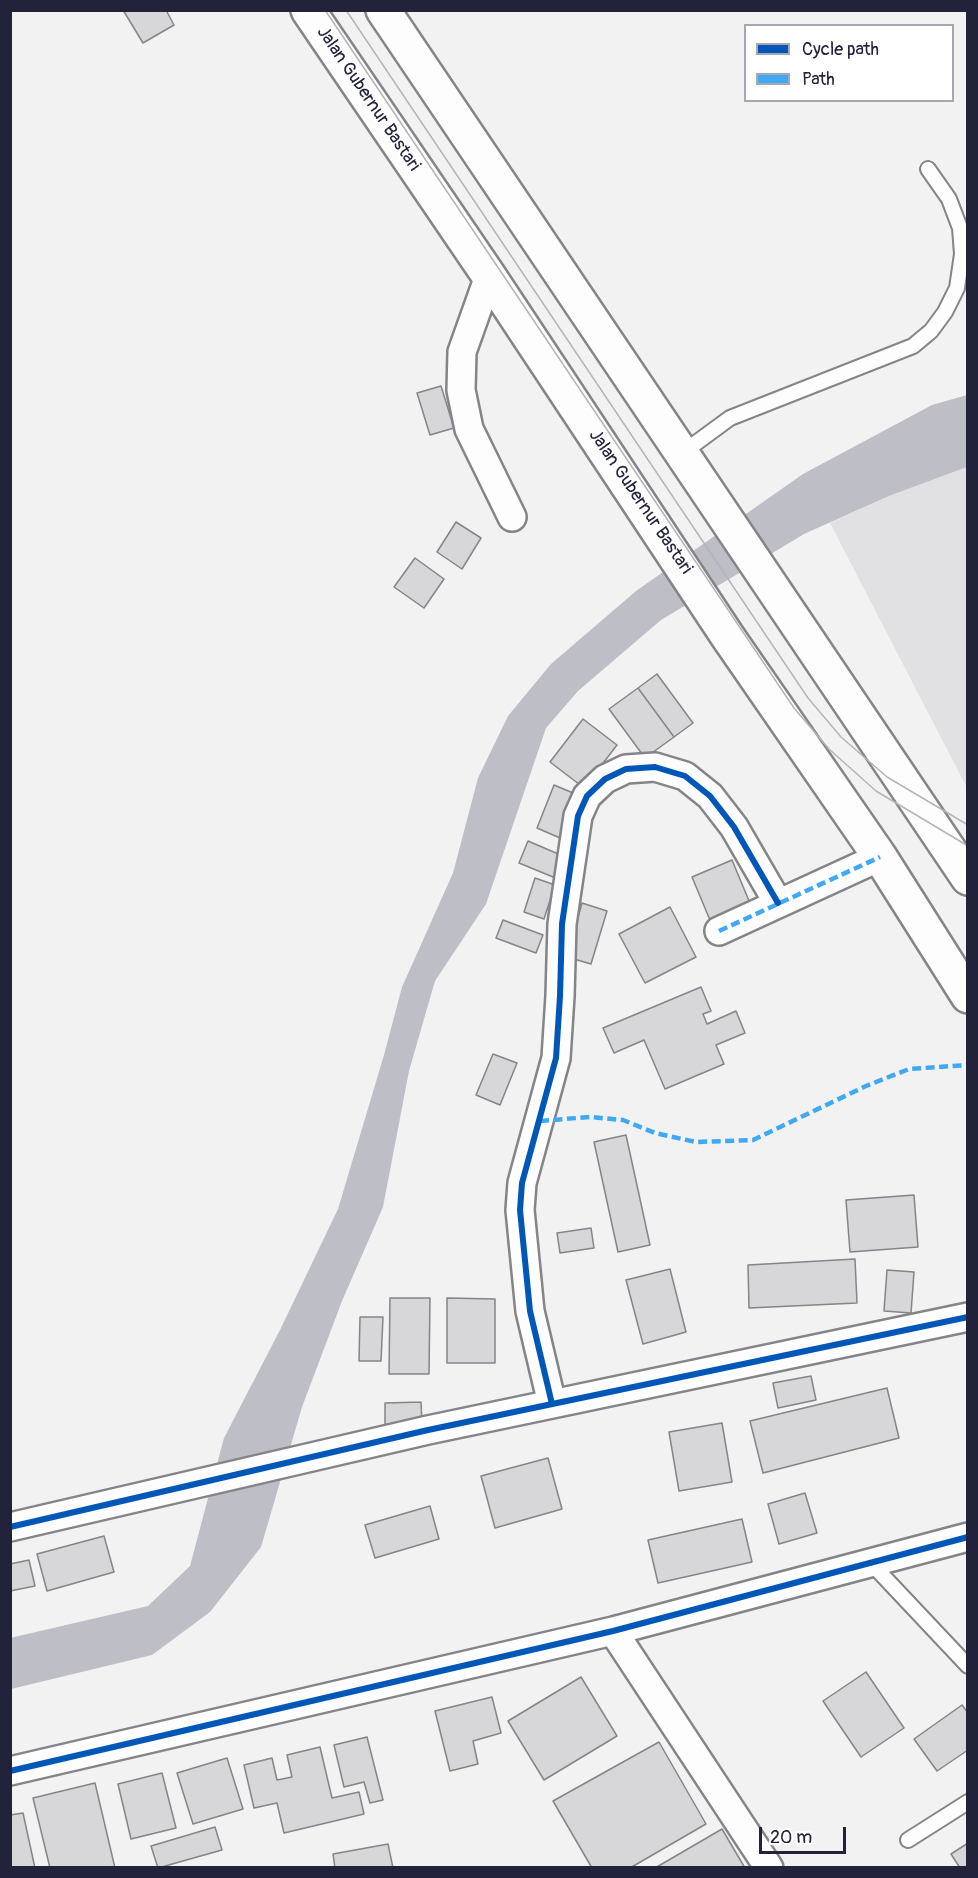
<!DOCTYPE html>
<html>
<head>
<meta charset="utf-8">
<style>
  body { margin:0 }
  #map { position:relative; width:978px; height:1878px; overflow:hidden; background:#f2f2f3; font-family:Pangolin,sans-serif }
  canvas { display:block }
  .frame { position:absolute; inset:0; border:12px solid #22223b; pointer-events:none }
  .legend { position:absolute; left:744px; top:24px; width:210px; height:78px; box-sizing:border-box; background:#fff; border:2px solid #a7a7b1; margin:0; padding:8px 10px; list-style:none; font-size:18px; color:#22223b }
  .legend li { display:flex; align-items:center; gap:12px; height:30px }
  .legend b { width:30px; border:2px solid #a7a7b1 }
  .scale { position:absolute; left:759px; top:1827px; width:87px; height:27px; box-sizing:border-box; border:3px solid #22223b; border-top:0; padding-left:8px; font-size:18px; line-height:21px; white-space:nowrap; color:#22223b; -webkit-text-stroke:4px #fff; paint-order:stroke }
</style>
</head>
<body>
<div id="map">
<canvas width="978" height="1878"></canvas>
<div class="frame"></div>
<ul class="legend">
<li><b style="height:8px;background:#0057b8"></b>Cycle path</li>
<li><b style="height:8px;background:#3fa9f5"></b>Path</li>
</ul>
<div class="scale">20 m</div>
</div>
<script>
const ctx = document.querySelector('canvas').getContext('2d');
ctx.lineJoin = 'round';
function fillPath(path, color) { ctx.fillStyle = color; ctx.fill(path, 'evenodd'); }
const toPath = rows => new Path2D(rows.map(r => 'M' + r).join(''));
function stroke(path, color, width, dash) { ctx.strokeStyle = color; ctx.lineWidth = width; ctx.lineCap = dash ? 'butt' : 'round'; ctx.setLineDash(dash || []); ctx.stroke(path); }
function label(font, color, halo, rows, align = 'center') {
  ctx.font = font + ' Pangolin,sans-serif'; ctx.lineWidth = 4.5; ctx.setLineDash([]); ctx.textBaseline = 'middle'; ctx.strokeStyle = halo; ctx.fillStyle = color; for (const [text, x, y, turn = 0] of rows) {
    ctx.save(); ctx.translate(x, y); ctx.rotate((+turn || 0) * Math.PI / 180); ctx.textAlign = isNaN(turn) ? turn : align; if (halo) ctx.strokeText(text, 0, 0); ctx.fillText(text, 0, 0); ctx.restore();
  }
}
fillPath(toPath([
  [967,467,967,788,830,523,889,496]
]), '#e1e1e4');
fillPath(toPath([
  [967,395,967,467,889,496,804,534,661,620,578,691,546,728,486,904,435,981,409,1071,383,1207,342,1301,302,1407,261,1547,210,1612,152,1655,11,1689,10,1638,148,1606,190,1566,224,1438,280,1330,338,1209,384,1055,402,987,453,873,478,778,508,716,551,664,636,591,803,474,932,405]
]), '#bebec6');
const building = toPath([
  [123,10,166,10,174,25,143,43,123,10],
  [441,386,454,428,430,435,417,393,441,386],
  [456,522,481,538,462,569,437,552,456,522],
  [415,558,444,579,424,608,394,587,415,558],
  [657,674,693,723,674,737,638,688,657,674],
  [638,688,674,737,645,758,609,709,638,688],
  [583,719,617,745,584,788,550,762,583,719],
  [554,785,578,795,560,838,537,828,554,785],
  [528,841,563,856,553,877,519,863,528,841],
  [732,860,752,908,712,925,692,877,732,860],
  [535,878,555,885,544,919,524,912,535,878],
  [582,903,607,911,591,964,567,957,582,903],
  [670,907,696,957,645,983,619,934,670,907],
  [503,920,543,935,536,953,496,938,503,920],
  [701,987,711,1011,703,1014,707,1024,736,1011,745,1033,716,1045,724,1064,665,1089,644,1040,614,1053,603,1028,701,987],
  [493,1054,517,1063,500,1105,476,1095,493,1054],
  [626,1135,650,1245,618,1252,594,1142,626,1135],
  [914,1195,918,1247,850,1252,846,1200,914,1195],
  [591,1228,594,1248,560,1253,557,1233,591,1228],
  [855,1259,857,1303,749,1308,748,1265,855,1259],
  [670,1269,686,1332,643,1344,626,1280,670,1269],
  [887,1270,914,1272,911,1313,884,1311,887,1270],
  [390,1298,430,1298,429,1374,389,1374,390,1298],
  [447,1298,495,1299,495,1363,447,1363,447,1298],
  [360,1317,383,1317,381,1361,359,1361,360,1317],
  [811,1376,816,1400,778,1408,773,1383,811,1376],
  [887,1388,899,1438,763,1473,750,1421,887,1388],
  [421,1402,422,1423,385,1425,385,1403,421,1402],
  [722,1423,732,1482,679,1491,669,1432,722,1423],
  [548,1458,562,1509,495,1528,481,1476,548,1458],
  [805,1493,817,1533,779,1544,768,1504,805,1493],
  [430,1506,439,1539,375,1558,365,1525,430,1506],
  [742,1519,752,1562,658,1583,648,1540,742,1519],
  [104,1536,114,1572,47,1591,37,1554,104,1536],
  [29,1560,35,1586,10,1591,10,1564,29,1560],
  [866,1672,904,1728,861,1757,823,1701,866,1672],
  [581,1677,617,1736,544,1780,508,1721,581,1677],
  [492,1697,501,1733,473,1741,478,1764,450,1771,435,1711,492,1697],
  [962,1705,968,1713,968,1750,937,1771,914,1739,962,1705],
  [367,1737,383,1800,370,1803,364,1782,344,1787,334,1745,367,1737],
  [659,1742,706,1824,630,1868,592,1868,553,1801,659,1742],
  [320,1747,332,1798,359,1792,364,1814,284,1833,277,1803,254,1808,244,1765,272,1758,277,1780,292,1777,287,1755,320,1747],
  [227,1758,243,1809,193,1824,177,1773,227,1758],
  [162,1773,176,1828,131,1839,118,1784,162,1773],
  [95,1783,115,1868,50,1868,33,1798,95,1783],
  [23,1813,35,1868,10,1868,10,1815,23,1813],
  [215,1827,222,1850,158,1868,151,1846,215,1827],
  [722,1829,745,1868,655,1868,722,1829],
  [968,1843,968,1868,960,1868,951,1854,968,1843],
  [388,1844,393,1868,335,1868,333,1854,388,1844]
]);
fillPath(building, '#d7d7d9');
stroke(building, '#848489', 1.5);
const lane = toPath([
  [681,454,730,418,913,346,931,331,945,312,957,288,962,254,960,228,949,199,928,169],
  [870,1562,968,1666],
  [908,1840,968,1802]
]);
const street = toPath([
  [489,276,462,352,461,390,469,429,512,517],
  [719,931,880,857],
  [552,1404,530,1311,520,1210,522,1183,556,1058,560,996,562,924,578,816,587,796,605,779,626,769,655,767,685,776,710,796,734,827,778,903],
  [10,1527,428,1430,968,1317],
  [613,1631,769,1868],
  [10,1771,613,1631,968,1537]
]);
const highway = toPath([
  [308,10,489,276,728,637,880,857,968,996],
  [383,10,968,878]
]);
stroke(lane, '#848489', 18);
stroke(street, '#848489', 32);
stroke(highway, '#848489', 38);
stroke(lane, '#fdfdfd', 14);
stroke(street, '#fdfdfd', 27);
stroke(highway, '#fdfdfd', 33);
stroke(toPath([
  [325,10,794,708,829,749,876,791,968,846],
  [346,10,808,698,841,737,887,777,968,825]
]), '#b5b5b8', 1.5);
stroke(toPath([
  [719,931,880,857],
  [540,1121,590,1117,623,1120,655,1133,696,1142,753,1140,866,1086,909,1069,968,1065]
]), '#3fa9f5', 4.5, [9, 4.5]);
stroke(toPath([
  [552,1404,530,1311,520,1210,522,1183,556,1058,560,996,562,924,578,816,587,796,605,779,626,769,655,767,685,776,710,796,734,827,778,903],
  [10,1527,428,1430,968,1317],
  [10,1771,613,1631,968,1537]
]), '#0057b8', 6);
label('18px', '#22223b', '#fff', [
  ["Jalan Gubernur Bastari",368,99,56],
  ["Jalan Gubernur Bastari",640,502,56]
]);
</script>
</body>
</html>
